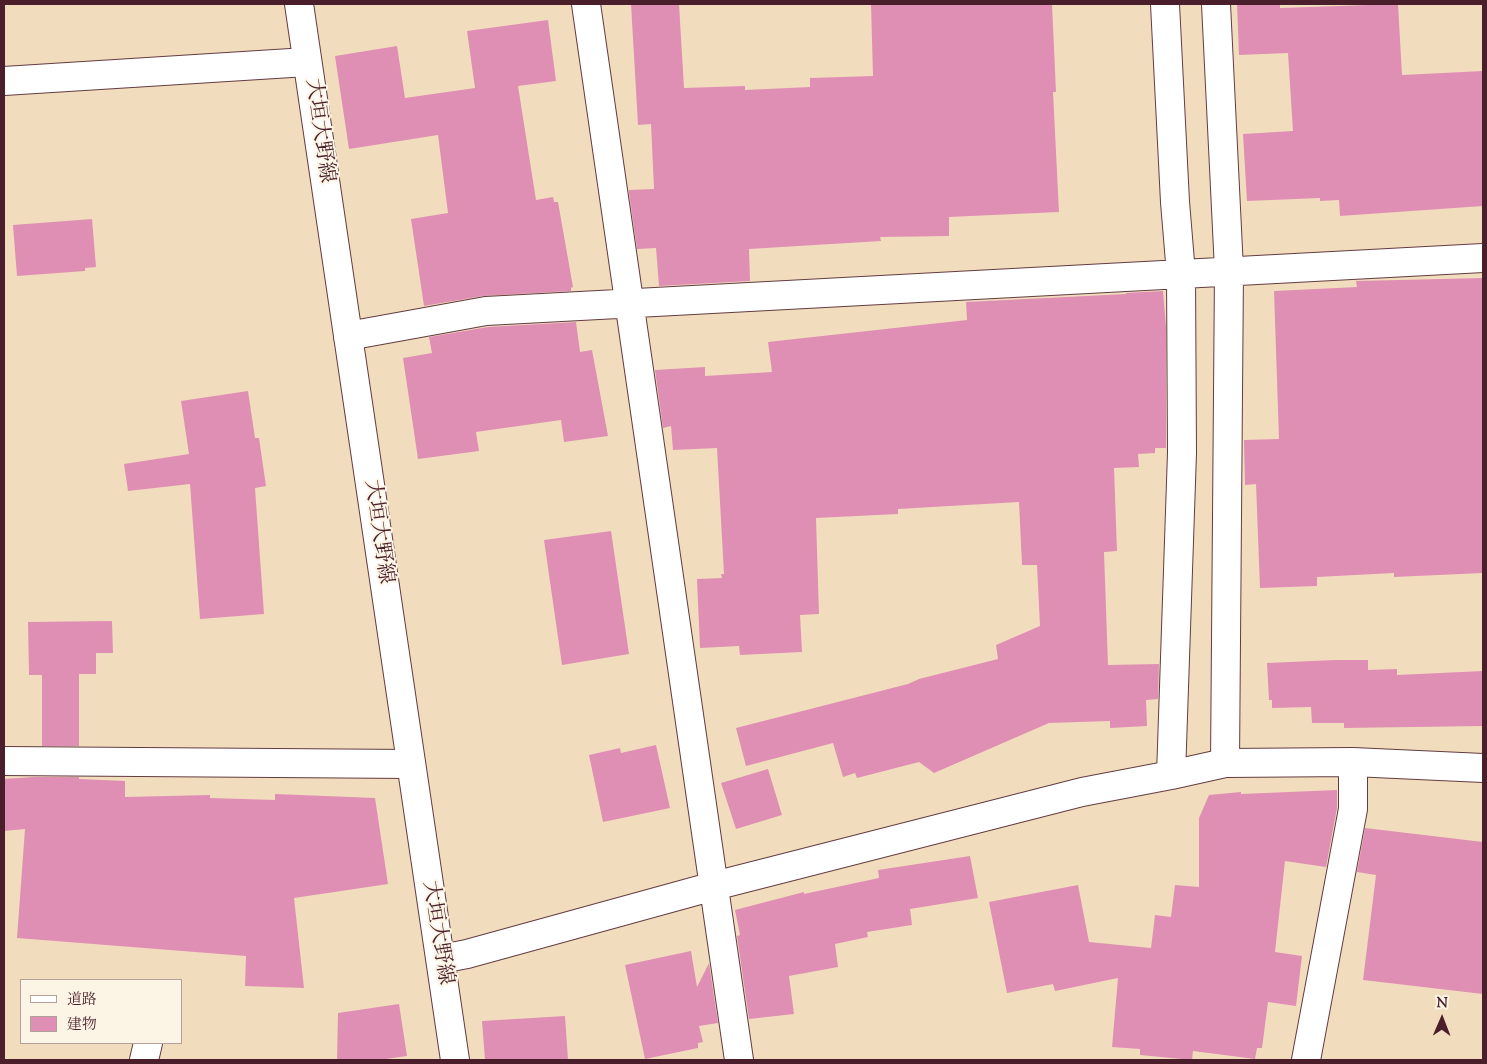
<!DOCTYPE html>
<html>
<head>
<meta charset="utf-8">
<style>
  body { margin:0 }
  #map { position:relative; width:1487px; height:1064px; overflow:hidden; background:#f1ddbd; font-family:"Sorts Mill Goudy","Noto Serif JP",serif }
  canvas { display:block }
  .frame { position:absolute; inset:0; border:5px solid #4a1f2b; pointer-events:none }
  .legend { position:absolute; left:20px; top:979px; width:162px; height:65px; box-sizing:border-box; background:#fcf5e5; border:1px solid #b59f9b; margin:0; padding:6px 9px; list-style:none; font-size:15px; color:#4a1f2b }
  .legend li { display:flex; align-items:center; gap:10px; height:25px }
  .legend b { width:25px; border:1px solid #b59f9b }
  .north { position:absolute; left:1417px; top:994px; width:50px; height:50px; -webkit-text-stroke:4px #fcf5e5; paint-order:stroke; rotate:1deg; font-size:14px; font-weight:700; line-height:20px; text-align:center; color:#4a1f2b }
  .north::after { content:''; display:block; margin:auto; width:18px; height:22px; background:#4a1f2b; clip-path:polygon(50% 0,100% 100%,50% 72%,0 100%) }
</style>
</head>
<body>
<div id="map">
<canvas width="1487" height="1064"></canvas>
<div class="frame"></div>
<ul class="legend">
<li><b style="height:6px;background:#fff"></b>道路</li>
<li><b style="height:14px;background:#e08fb4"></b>建物</li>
</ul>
<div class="north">N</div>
</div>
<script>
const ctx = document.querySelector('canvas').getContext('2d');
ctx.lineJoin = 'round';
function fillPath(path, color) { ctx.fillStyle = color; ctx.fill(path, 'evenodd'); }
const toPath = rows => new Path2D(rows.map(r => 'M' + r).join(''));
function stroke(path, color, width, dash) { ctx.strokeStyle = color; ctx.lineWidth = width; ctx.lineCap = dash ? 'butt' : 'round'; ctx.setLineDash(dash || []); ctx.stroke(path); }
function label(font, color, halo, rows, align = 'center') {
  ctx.font = font + ' "Sorts Mill Goudy","Noto Serif JP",serif'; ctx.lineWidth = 4; ctx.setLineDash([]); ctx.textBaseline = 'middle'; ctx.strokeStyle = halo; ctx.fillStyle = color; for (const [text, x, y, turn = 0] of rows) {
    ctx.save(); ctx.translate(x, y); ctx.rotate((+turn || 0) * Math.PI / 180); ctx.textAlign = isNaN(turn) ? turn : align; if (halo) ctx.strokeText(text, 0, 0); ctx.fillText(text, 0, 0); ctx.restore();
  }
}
fillPath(toPath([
  [631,4,679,4,684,88,745,86,745,90,810,87,810,78,873,76,871,4,1052,4,1056,92,1053,92,1059,212,949,217,949,236,880,237,881,241,749,249,750,281,659,286,656,248,637,249,629,193,629,190,654,189,651,124,638,125],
  [1237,4,1280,4,1280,8,1398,4,1402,75,1483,71,1483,206,1340,216,1339,200,1320,201,1320,198,1247,201,1243,134,1293,131,1288,53,1239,55],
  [548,20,556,81,518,86,536,200,553,197,554,202,558,202,573,287,571,288,571,291,483,296,424,306,411,219,448,213,438,135,349,149,335,56,397,46,405,98,475,88,467,31],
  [92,219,96,267,85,268,85,271,17,276,13,225],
  [1483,278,1483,573,1394,577,1394,573,1317,577,1317,586,1260,588,1256,484,1245,485,1244,440,1279,439,1274,291,1357,287,1356,281],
  [1163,291,1166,327,1166,448,1155,448,1155,453,1138,454,1139,467,1114,468,1117,551,1104,552,1108,665,1159,664,1158,699,1146,700,1147,726,1110,728,1110,721,1049,723,934,773,919,762,857,778,855,773,843,777,833,743,746,766,736,728,908,684,919,679,998,659,996,645,1040,626,1037,565,1022,565,1019,502,898,509,898,514,816,518,819,614,800,615,802,652,740,655,739,646,700,648,697,579,722,578,721,574,724,574,717,448,673,450,671,426,663,428,655,370,705,367,705,376,772,372,768,342,967,320,966,302,1126,294,1126,293],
  [576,322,580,352,592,350,608,436,564,442,561,420,476,432,479,451,418,459,403,358,432,353,429,337,488,327],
  [248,391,255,438,259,438,266,486,255,488,264,614,200,619,190,484,128,491,124,464,189,454,181,401],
  [611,531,629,654,562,665,544,540],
  [112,621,113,653,96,653,96,674,79,674,79,746,42,746,42,675,29,675,28,622],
  [1335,660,1368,660,1368,670,1397,669,1397,675,1483,671,1483,726,1344,728,1344,723,1312,723,1311,707,1272,708,1272,700,1269,700,1267,663],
  [656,745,670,808,603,822,589,755,620,748,621,753],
  [768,769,782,815,736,829,721,783],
  [33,777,79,777,79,779,125,781,125,797,210,795,210,798,275,800,275,794,375,798,388,884,294,898,304,988,245,986,246,956,17,938,25,829,4,831,4,779],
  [1337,790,1337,808,1326,867,1285,861,1275,952,1302,956,1296,1006,1268,1002,1262,1048,1257,1048,1255,1059,1193,1051,1192,1060,1140,1055,1140,1049,1112,1047,1118,978,1055,991,1053,984,1007,993,989,902,1078,885,1089,942,1151,948,1155,915,1171,917,1175,885,1199,887,1199,818,1209,795,1241,792,1241,794],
  [1365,828,1483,842,1483,994,1363,980,1376,875,1357,872],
  [970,856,978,898,910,909,912,925,867,932,868,937,835,944,838,967,789,976,794,1014,749,1019,737,936,740,935,735,910,804,892,804,894,879,878,878,870],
  [691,951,697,987,709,963,718,1023,699,1026,703,1042,698,1043,698,1048,645,1059,625,965],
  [399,1004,407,1056,379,1060,337,1060,338,1013],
  [565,1016,568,1060,485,1060,482,1021]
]), '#e08fb4');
const street = toPath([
  [586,4,739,1060],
  [1165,4,1175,202,1181,274,1182,453,1171,775],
  [1216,4,1229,270,1225,763],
  [4,81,307,62],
  [348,336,486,311,1483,258],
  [4,761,411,764],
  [441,959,467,954,714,886,1082,792,1171,775,1225,763,1353,762,1483,768],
  [144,1060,148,1043],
  [1306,1060,1353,809,1353,762]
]);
const secondary = toPath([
  [299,4,455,1060]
]);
stroke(street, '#633c41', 30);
stroke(secondary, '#633c41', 30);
stroke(street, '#fff', 28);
stroke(secondary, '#fff', 28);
label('21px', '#4a1f2b', '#fcf5e5', [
  ["大垣大野線",318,131,82],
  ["大垣大野線",377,532,82],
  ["大垣大野線",436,933,81]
]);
</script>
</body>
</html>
